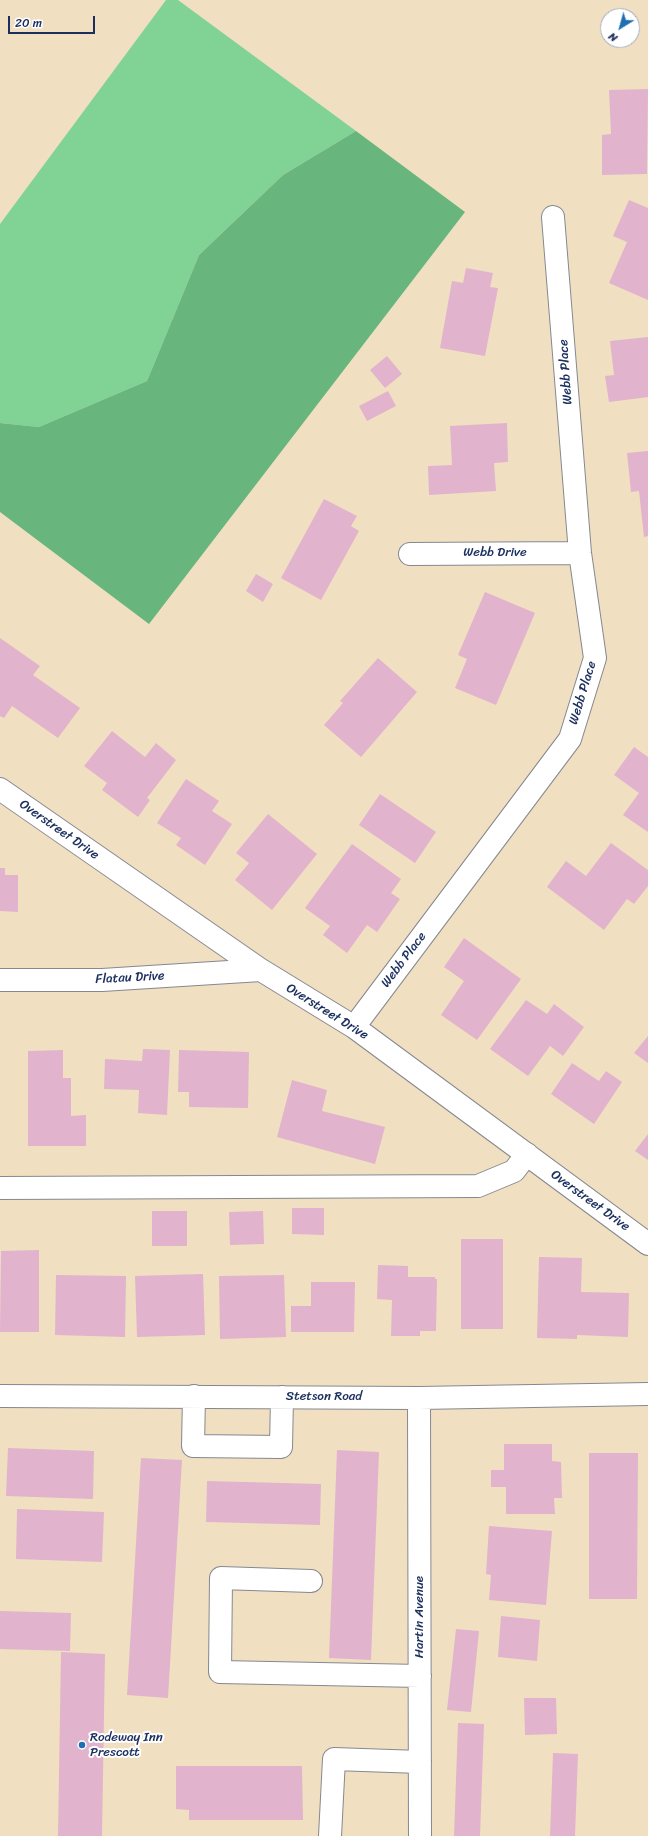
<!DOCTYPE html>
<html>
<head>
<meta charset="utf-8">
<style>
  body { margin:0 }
  #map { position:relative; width:648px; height:1836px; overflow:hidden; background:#f0e0c1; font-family:Sriracha,sans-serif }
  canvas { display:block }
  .north { position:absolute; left:600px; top:8px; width:40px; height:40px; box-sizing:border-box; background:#fff; border:1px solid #a4acbf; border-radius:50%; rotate:217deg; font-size:11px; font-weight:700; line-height:16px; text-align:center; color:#1b2f5e }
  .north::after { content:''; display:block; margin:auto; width:14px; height:18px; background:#1f6fb2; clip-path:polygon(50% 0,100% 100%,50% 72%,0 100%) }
  .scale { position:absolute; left:8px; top:16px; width:87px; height:18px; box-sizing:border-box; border:2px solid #1b2f5e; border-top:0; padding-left:5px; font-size:12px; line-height:14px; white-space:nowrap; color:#1b2f5e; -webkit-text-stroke:3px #fff; paint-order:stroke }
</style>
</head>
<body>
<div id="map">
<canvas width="648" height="1836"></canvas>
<div class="north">N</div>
<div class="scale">20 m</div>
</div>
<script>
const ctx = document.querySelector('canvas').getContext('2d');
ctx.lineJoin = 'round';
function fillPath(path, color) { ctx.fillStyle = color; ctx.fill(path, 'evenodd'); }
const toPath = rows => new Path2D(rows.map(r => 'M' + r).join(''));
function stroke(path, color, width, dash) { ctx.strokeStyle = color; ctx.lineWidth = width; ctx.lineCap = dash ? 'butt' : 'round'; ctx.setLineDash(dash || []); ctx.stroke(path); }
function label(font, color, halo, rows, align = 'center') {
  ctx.font = font + ' Sriracha,sans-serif'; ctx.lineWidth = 4; ctx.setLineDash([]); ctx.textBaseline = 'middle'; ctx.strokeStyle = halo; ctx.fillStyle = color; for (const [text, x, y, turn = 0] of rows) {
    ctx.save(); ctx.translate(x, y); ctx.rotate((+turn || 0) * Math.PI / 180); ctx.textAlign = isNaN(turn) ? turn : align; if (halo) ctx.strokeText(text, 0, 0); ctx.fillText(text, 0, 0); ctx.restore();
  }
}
fillPath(toPath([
  [166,0,178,0,356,131,283,175,199,255,147,381,39,427,0,423,0,224]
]), '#80d394');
fillPath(toPath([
  [356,131,465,212,149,624,0,512,0,423,39,427,147,381,199,255,283,175]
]), '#68b57e');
fillPath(toPath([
  [648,89,647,174,602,175,602,135,611,134,609,90],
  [629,200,648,208,648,300,609,283,627,242,613,236],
  [466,268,493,273,490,287,498,288,485,356,440,348,452,281,463,283],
  [648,337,648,397,609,402,605,376,614,375,610,341],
  [387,356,402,374,385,388,370,370],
  [388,391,396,406,367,421,359,406],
  [507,423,508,462,494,463,496,491,429,495,428,466,452,465,450,426],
  [648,451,648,536,644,537,639,491,631,492,627,453],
  [324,499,357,516,351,526,359,531,321,600,281,578],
  [256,574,273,584,263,602,246,591],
  [485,592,535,613,496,705,455,688,467,659,458,655],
  [0,638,40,666,33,675,80,708,58,738,12,706,4,718,0,716],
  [378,658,417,692,361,757,324,725,343,703,340,701],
  [112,731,145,757,156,743,176,760,147,798,150,800,138,817,102,790,107,783,84,766],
  [634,747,648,757,648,832,623,815,639,793,614,775],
  [186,779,219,801,212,811,232,824,205,865,176,845,181,838,157,823],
  [380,794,436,832,415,863,359,825],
  [268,814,317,854,272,910,235,880,249,863,236,853],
  [611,843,648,870,648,886,634,904,627,899,604,930,547,887,566,861,586,876],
  [352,844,401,879,391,893,400,899,377,932,367,925,347,953,323,935,330,926,305,908],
  [0,868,5,868,5,875,18,875,18,912,0,911],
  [464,938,521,979,477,1040,441,1015,464,981,444,967],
  [526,1000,547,1014,554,1004,584,1027,563,1056,550,1046,528,1076,490,1049],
  [648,1036,648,1063,634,1053],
  [143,1049,170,1050,167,1115,138,1113,139,1090,104,1089,105,1059,142,1061],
  [63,1050,63,1078,71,1078,71,1116,86,1115,86,1146,28,1146,28,1051],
  [179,1050,249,1052,248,1108,189,1107,189,1092,178,1092],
  [572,1063,599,1081,606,1071,622,1082,594,1124,551,1094],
  [292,1080,327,1090,322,1111,385,1127,375,1164,277,1137],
  [648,1134,648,1160,635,1151],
  [292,1208,324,1208,324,1235,292,1234],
  [152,1211,187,1211,187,1246,152,1246],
  [263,1211,264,1244,230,1245,229,1212],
  [461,1239,503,1239,503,1329,461,1329],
  [39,1250,39,1332,0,1332,1,1251],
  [539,1257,582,1258,581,1292,629,1293,628,1337,577,1335,577,1339,537,1338],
  [378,1265,408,1266,408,1277,435,1277,435,1279,437,1279,436,1331,420,1331,420,1336,391,1336,392,1300,377,1299],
  [203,1274,205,1335,137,1337,135,1276],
  [56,1275,126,1276,125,1337,55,1335],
  [284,1275,286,1337,220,1339,219,1276],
  [311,1282,355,1282,354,1332,291,1332,291,1306,311,1306],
  [504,1444,552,1444,552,1461,561,1462,562,1498,554,1498,555,1514,506,1514,506,1487,491,1487,491,1470,504,1470],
  [8,1448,94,1451,93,1499,6,1496],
  [337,1450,379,1452,371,1660,329,1658],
  [589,1453,638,1453,637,1599,589,1599],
  [141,1458,182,1460,168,1698,127,1695],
  [207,1481,321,1484,320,1525,206,1522],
  [17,1509,104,1512,102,1562,16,1559],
  [489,1526,552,1531,546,1605,489,1600,491,1575,486,1574],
  [0,1611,71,1613,70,1651,0,1649],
  [501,1616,540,1620,537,1661,498,1657],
  [456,1629,479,1631,471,1712,447,1710],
  [61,1652,105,1654,102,1836,58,1836],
  [524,1698,556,1698,557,1734,525,1735],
  [458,1723,484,1724,480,1836,454,1836],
  [553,1753,578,1754,575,1836,550,1836],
  [176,1766,302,1766,303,1820,189,1820,189,1810,176,1809]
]), '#e1b3cd');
const minor = toPath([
  [410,554,580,553],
  [0,789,261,970,354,1027,648,1244],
  [0,980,102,980,261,970],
  [354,1027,570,739,595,658,580,553,553,217],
  [0,1188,478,1186,514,1171,527,1154],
  [0,1396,419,1398,648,1394],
  [194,1396,193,1446,281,1447,282,1397],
  [419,1398,420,1836],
  [311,1581,221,1578,220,1672,420,1676],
  [330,1836,334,1759,420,1762]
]);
stroke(minor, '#868890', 24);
stroke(minor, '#fff', 22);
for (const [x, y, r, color] of [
  [82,1745,4,"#1f6fb2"]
]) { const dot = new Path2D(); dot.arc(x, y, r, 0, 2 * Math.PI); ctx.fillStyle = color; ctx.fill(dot); stroke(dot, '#fff', 1.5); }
label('13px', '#1b2f5e', '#fff', [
  ["Webb Place",566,372,-94],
  ["Webb Drive",495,553],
  ["Webb Place",583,693,-73],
  ["Overstreet Drive",59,830,35],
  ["Webb Place",404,960,-53],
  ["Flatau Drive",130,978,-3],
  ["Overstreet Drive",327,1012,32],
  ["Overstreet Drive",590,1201,36],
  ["Stetson Road",324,1397],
  ["Hartin Avenue",420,1617,-90]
]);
label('13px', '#1b2f5e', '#fff', [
  ["Rodeway Inn",90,1738],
  ["Prescott",90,1753]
], 'left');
</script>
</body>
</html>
